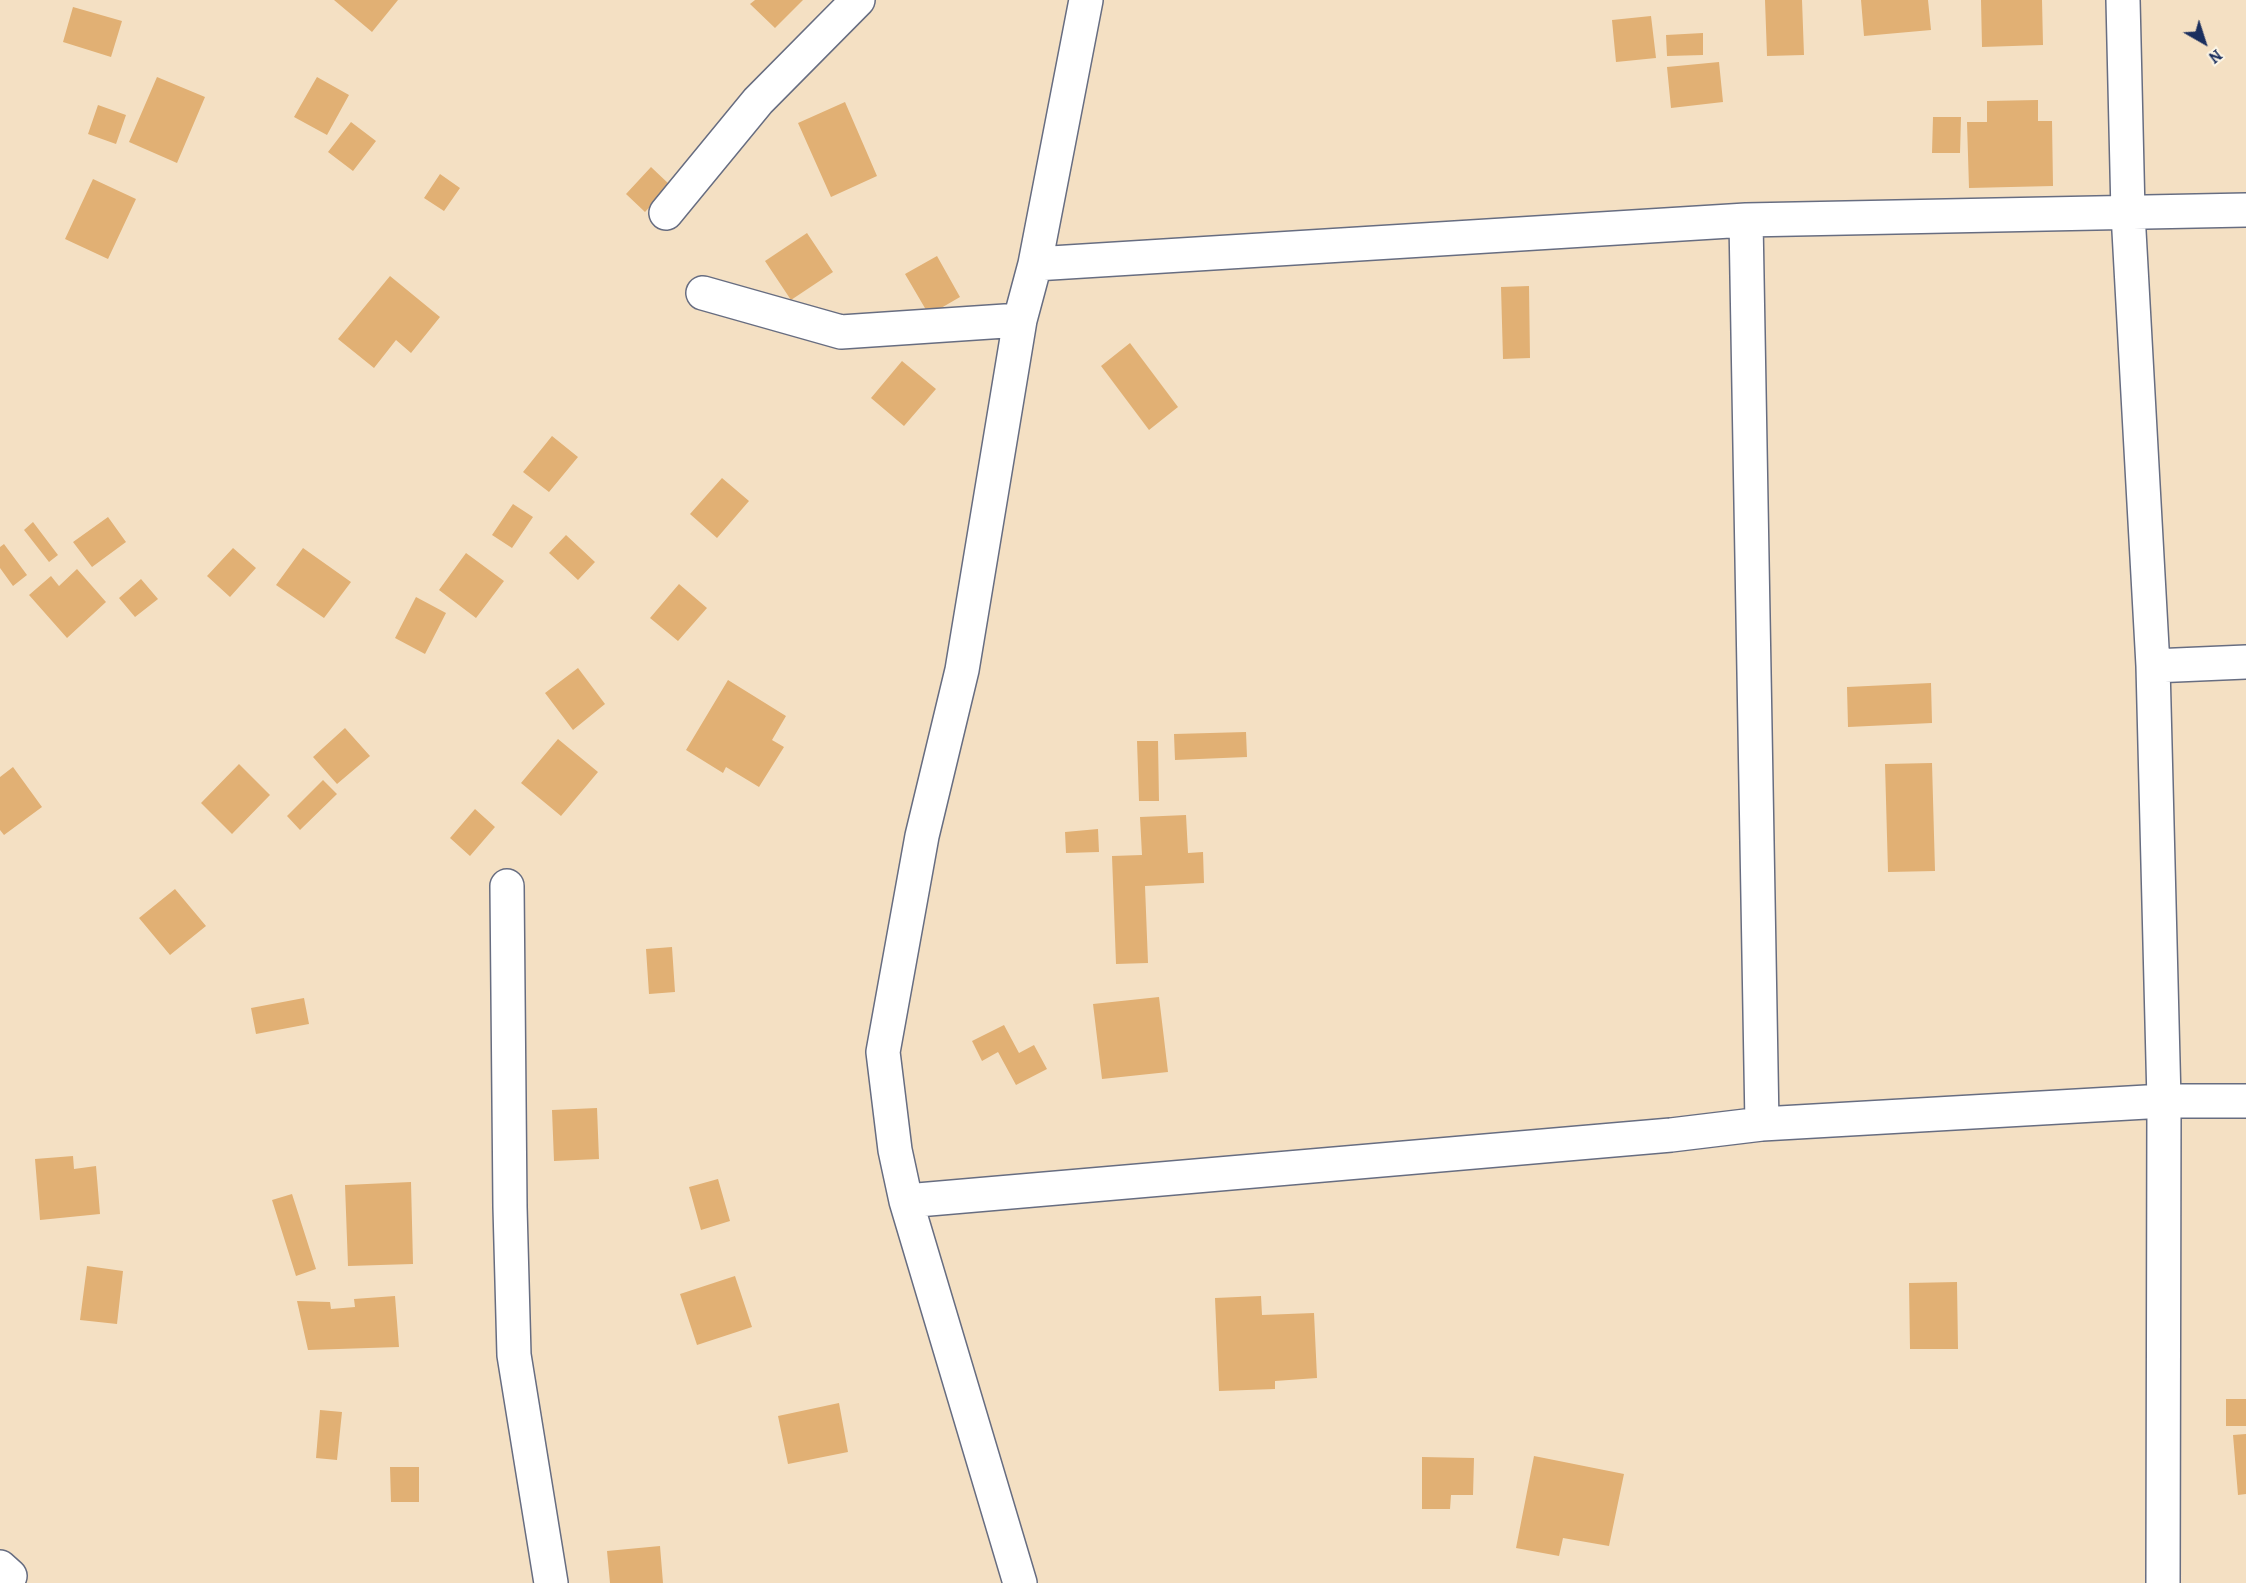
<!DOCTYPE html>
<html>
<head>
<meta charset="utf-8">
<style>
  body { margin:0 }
  #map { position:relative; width:2246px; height:1583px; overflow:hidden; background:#f4e0c3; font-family:Alegreya,serif }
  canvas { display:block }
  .north { position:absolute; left:2174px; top:12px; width:60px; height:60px; -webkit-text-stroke:4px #fcf5e5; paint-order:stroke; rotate:141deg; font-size:16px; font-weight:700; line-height:24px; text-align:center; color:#1b2f5e }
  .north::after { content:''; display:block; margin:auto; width:21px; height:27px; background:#1b2f5e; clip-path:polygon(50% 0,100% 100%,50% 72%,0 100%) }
</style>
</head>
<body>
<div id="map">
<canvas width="2246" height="1583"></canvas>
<div class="north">N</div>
</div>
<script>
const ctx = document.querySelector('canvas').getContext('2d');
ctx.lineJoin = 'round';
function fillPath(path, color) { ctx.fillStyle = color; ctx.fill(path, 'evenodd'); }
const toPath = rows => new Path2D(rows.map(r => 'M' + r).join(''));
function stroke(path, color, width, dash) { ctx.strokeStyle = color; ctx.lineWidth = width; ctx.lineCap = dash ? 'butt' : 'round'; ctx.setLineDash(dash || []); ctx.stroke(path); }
fillPath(toPath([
  [334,0,398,0,372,32],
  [755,0,803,0,775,28,750,4],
  [1765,0,1802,0,1804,55,1767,56],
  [1861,0,1928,0,1931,30,1864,36],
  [1981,0,2042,0,2043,45,1982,47],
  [73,7,122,21,111,57,63,42],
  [1651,16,1656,58,1616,62,1612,20],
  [1703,33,1703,55,1667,56,1666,35],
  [1719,62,1723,102,1671,108,1667,67],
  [157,77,205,97,177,163,129,142],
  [317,77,349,95,327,135,294,117],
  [2038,100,2038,121,2052,121,2053,186,1969,188,1967,122,1987,122,1987,101],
  [845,102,877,176,831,197,798,123],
  [98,105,126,115,116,144,88,134],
  [1933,117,1961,117,1960,153,1932,153],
  [351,122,376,141,353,171,328,152],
  [651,167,670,185,645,212,626,194],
  [440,174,460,188,444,211,424,198],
  [93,179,136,199,108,259,65,239],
  [807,233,833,272,791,300,765,261],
  [937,256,960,297,929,315,905,274],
  [390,276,440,317,411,353,396,340,374,368,338,339],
  [1529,286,1530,358,1503,359,1501,287],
  [1130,343,1178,407,1149,430,1101,366],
  [902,361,936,389,904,426,871,398],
  [552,436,578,457,549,492,523,472],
  [722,478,749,501,717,538,690,514],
  [513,504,533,517,512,548,492,535],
  [108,517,126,542,92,567,73,542],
  [33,522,58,555,49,562,24,530],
  [566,535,595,562,578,580,549,553],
  [4,544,27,575,13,586,0,568,0,547],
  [233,548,256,568,230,597,207,576],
  [303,548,351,582,324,618,276,585],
  [466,553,504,581,476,618,439,590],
  [77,569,106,602,67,638,29,595,51,576,59,586],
  [141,579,158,599,135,617,119,598],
  [679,584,707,608,678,641,650,618],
  [416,597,446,613,425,654,395,638],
  [578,668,605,704,573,730,545,693],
  [728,680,786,716,772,740,784,747,759,787,726,767,723,773,686,750],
  [1931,683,1932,723,1848,727,1847,687],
  [345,728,370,756,337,784,313,757],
  [1246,732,1247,757,1175,760,1174,734],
  [558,739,598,772,561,816,521,783],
  [1137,741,1158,741,1159,801,1139,801],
  [1932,763,1935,871,1888,872,1885,764],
  [239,764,270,795,232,834,201,803],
  [13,767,42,807,4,835,0,830,0,777],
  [323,780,337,794,300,830,287,816],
  [475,809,495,827,470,856,450,838],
  [1186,815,1188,853,1203,852,1204,883,1145,886,1148,963,1116,964,1112,856,1142,855,1140,817],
  [1098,829,1099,852,1066,853,1065,832],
  [175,889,206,926,170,955,139,918],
  [672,947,675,992,649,994,646,949],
  [1159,997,1168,1072,1102,1079,1093,1004],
  [304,998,309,1024,256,1034,251,1008],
  [1004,1025,1019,1053,1034,1045,1047,1069,1016,1085,998,1052,982,1061,972,1041],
  [597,1108,599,1159,554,1161,552,1110],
  [73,1156,74,1169,96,1166,100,1214,40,1220,35,1159],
  [718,1179,730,1221,701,1230,689,1187],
  [411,1182,413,1264,348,1266,345,1185],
  [292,1194,316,1269,296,1276,272,1200],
  [87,1266,123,1271,117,1324,80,1320],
  [735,1276,752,1327,697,1345,680,1294],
  [1957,1282,1958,1349,1910,1349,1909,1283],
  [395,1296,399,1347,308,1350,297,1301,330,1302,331,1309,355,1307,354,1299],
  [1261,1296,1262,1315,1314,1313,1317,1378,1275,1381,1275,1389,1219,1391,1215,1298],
  [2226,1399,2246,1399,2246,1426,2226,1426],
  [839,1403,848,1452,788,1464,778,1416],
  [320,1410,342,1412,337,1460,316,1458],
  [2246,1434,2246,1494,2238,1495,2233,1435],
  [1534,1456,1624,1474,1609,1546,1563,1538,1559,1556,1516,1548],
  [1422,1457,1474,1458,1473,1495,1451,1495,1450,1509,1422,1509],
  [390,1467,419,1467,419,1502,391,1502],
  [660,1546,663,1583,610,1583,607,1551]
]), '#e1b074');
const minor = toPath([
  [2123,0,2128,213,2153,666,2164,1101,2163,1583],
  [666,213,758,101,858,0],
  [1746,220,1762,1124],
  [1035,264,1746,220,2246,210],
  [703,293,841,332,1020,320],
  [2153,666,2246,662],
  [507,886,510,1207,514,1355,551,1583],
  [906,1201,1671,1135,1762,1124,2164,1101,2246,1101],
  [0,1567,10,1576],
  [1020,1583,906,1201,895,1150,883,1052,922,836,962,670,1020,320,1035,264,1086,0]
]);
stroke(minor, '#676d81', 36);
stroke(minor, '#fff', 33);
</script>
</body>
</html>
